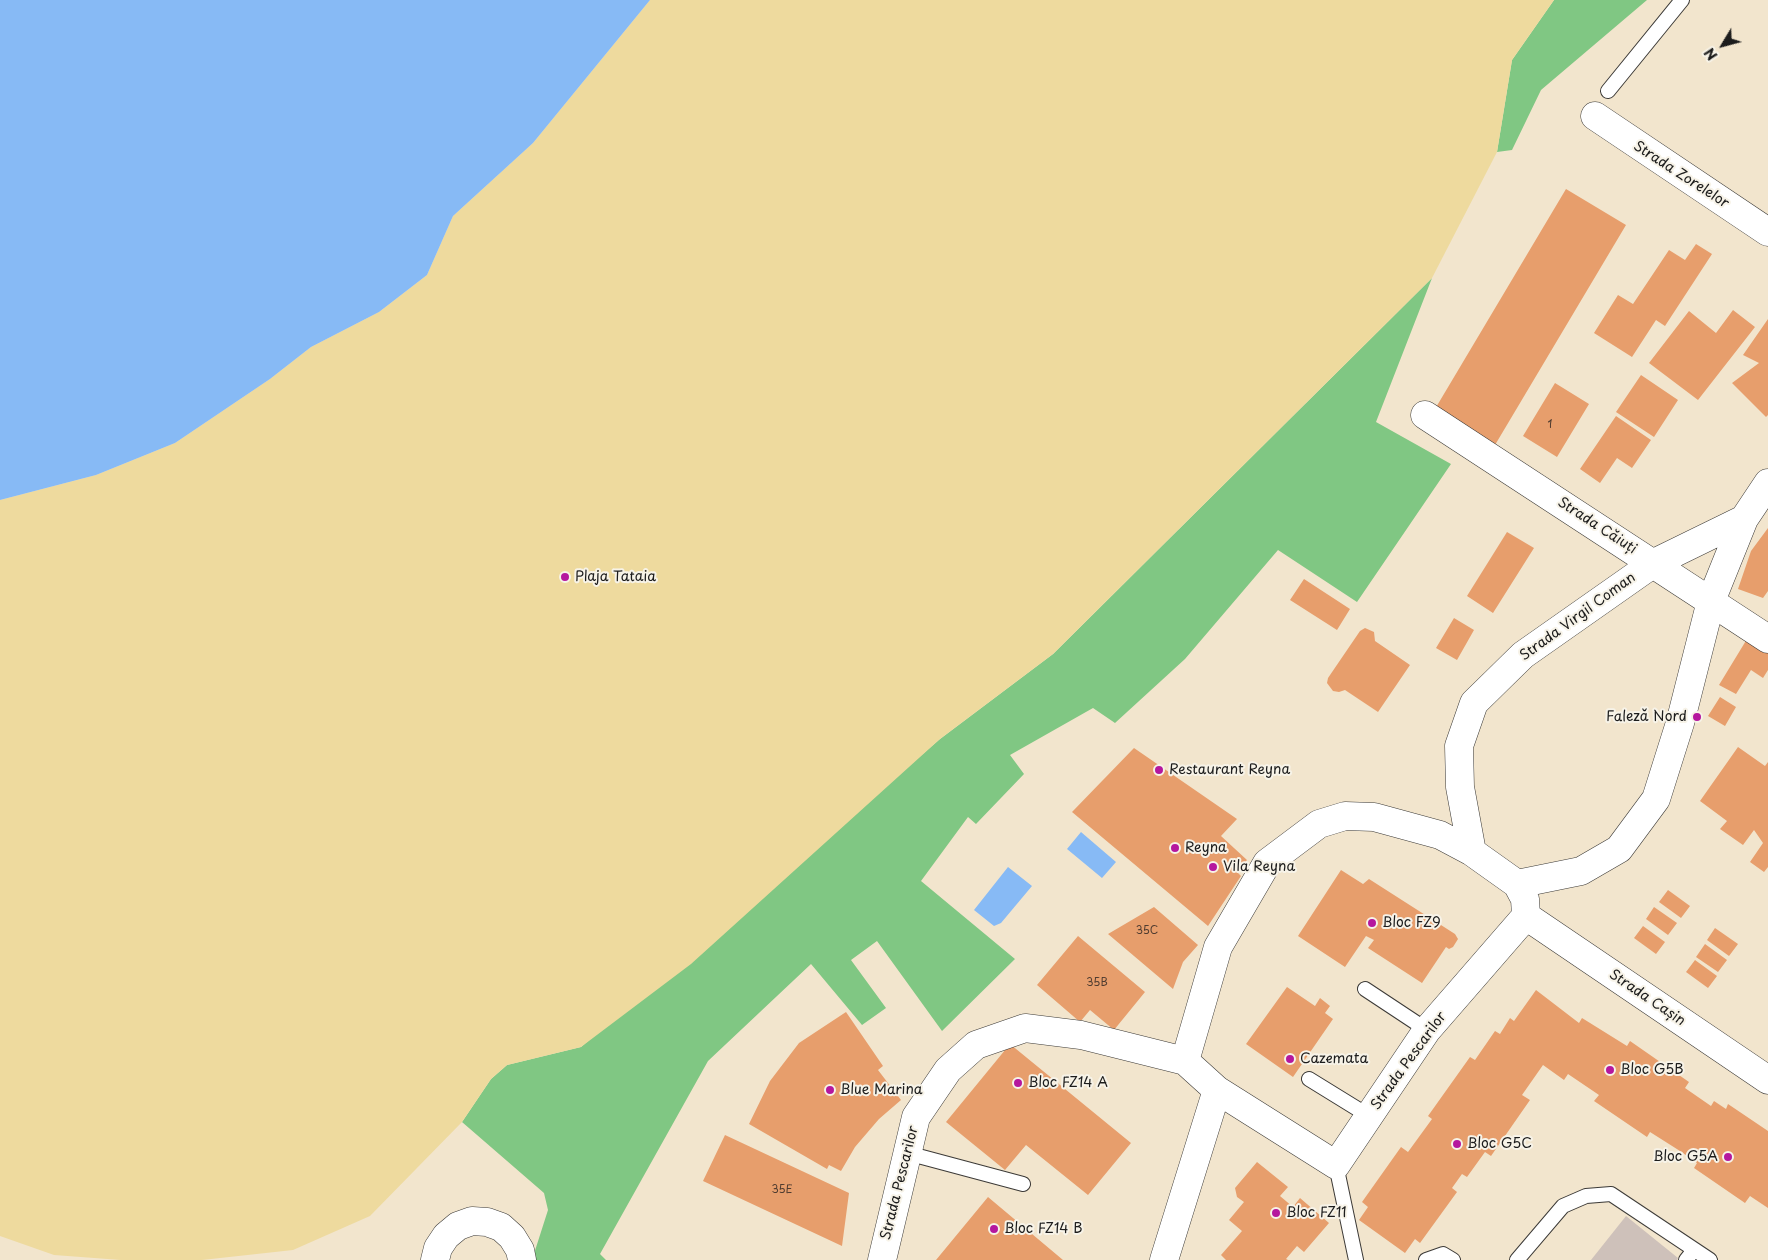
<!DOCTYPE html>
<html>
<head>
<meta charset="utf-8">
<style>
  body { margin:0 }
  #map { position:relative; width:1768px; height:1260px; overflow:hidden; background:#f2e5cd; font-family:"Playpen Sans",sans-serif }
  canvas { display:block }
  .north { position:absolute; left:1698px; top:20px; width:50px; height:50px; -webkit-text-stroke:4px #f7f3e8; paint-order:stroke; rotate:233deg; font-size:14px; font-weight:700; line-height:20px; text-align:center; color:#1c1c1c }
  .north::after { content:''; display:block; margin:auto; width:18px; height:22px; background:#1c1c1c; clip-path:polygon(50% 0,100% 100%,50% 72%,0 100%) }
</style>
</head>
<body>
<div id="map">
<canvas width="1768" height="1260"></canvas>
<div class="north">N</div>
</div>
<script>
const ctx = document.querySelector('canvas').getContext('2d');
ctx.lineJoin = 'round';
function fillPath(path, color) { ctx.fillStyle = color; ctx.fill(path, 'evenodd'); }
const toPath = rows => new Path2D(rows.map(r => 'M' + r).join(''));
function stroke(path, color, width, dash) { ctx.strokeStyle = color; ctx.lineWidth = width; ctx.lineCap = dash ? 'butt' : 'round'; ctx.setLineDash(dash || []); ctx.stroke(path); }
function label(font, color, halo, rows, align = 'center') {
  ctx.font = font + ' "Playpen Sans",sans-serif'; ctx.lineWidth = 4; ctx.setLineDash([]); ctx.textBaseline = 'middle'; ctx.strokeStyle = halo; ctx.fillStyle = color; for (const [text, x, y, turn = 0] of rows) {
    ctx.save(); ctx.translate(x, y); ctx.rotate((+turn || 0) * Math.PI / 180); ctx.textAlign = isNaN(turn) ? turn : align; if (halo) ctx.strokeText(text, 0, 0); ctx.fillText(text, 0, 0); ctx.restore();
  }
}
fillPath(toPath([
  [1626,1216,1678,1258,1677,1260,1591,1260]
]), '#cec1ba');
fillPath(toPath([
  [1554,0,1647,0,1541,90,1512,150,1497,152,1512,60],
  [1432,278,1376,422,1451,464,1357,602,1278,550,1185,659,1115,723,1093,708,1010,755,1024,774,976,824,968,817,921,881,1015,959,942,1031,877,941,851,960,886,1008,862,1025,811,964,708,1061,600,1254,606,1260,532,1260,548,1210,544,1193,462,1122,491,1079,507,1065,581,1047,940,739,1053,654]
]), '#80c783');
fillPath(toPath([
  [650,0,1554,0,1512,60,1497,152,1432,278,1053,654,940,739,691,964,581,1047,507,1065,491,1079,462,1122,370,1216,293,1250,202,1260,121,1260,54,1255,0,1236,0,500,96,475,175,443,270,379,311,347,379,312,427,275,453,216,533,143]
]), '#eeda9e');
fillPath(toPath([
  [0,0,650,0,533,143,453,216,427,275,379,312,311,347,270,379,175,443,96,475,0,500],
  [1081,832,1116,862,1102,878,1067,849],
  [1008,867,1032,886,1001,923,994,926,974,910]
]), '#87baf5');
fillPath(toPath([
  [1566,189,1626,225,1495,445,1435,409],
  [1696,244,1712,254,1665,326,1656,320,1632,357,1594,333,1618,295,1633,304,1669,250,1685,260],
  [1733,310,1755,327,1698,400,1649,363,1689,311,1716,333],
  [1768,319,1768,415,1766,417,1732,383,1759,363,1743,355],
  [1641,375,1678,400,1654,437,1616,412],
  [1555,383,1589,404,1557,457,1523,436],
  [1616,416,1651,440,1632,468,1617,458,1600,483,1580,469],
  [1768,528,1768,591,1763,598,1738,589,1751,551],
  [1507,532,1534,548,1493,613,1467,596],
  [1304,579,1350,609,1337,630,1290,600],
  [1454,618,1474,630,1457,660,1436,648],
  [1365,628,1374,632,1375,641,1410,665,1378,712,1345,690,1339,692,1333,691,1327,683,1328,678,1360,631],
  [1747,639,1768,653,1768,670,1763,678,1751,670,1736,694,1719,685],
  [1720,697,1736,707,1725,726,1708,716],
  [1738,747,1765,766,1768,762,1768,867,1764,872,1750,862,1763,843,1754,830,1743,845,1720,829,1727,821,1700,801],
  [1134,748,1237,819,1221,836,1247,860,1237,872,1241,876,1208,926,1072,812],
  [1341,870,1363,884,1369,879,1455,934,1458,939,1453,947,1449,949,1446,947,1422,983,1368,948,1374,940,1366,936,1345,967,1298,936],
  [1668,890,1690,906,1681,918,1659,902],
  [1154,907,1198,945,1183,962,1173,989,1108,934],
  [1654,907,1677,923,1668,935,1646,919],
  [1643,926,1665,942,1656,954,1634,938],
  [1715,928,1738,944,1729,956,1707,940],
  [1078,936,1145,992,1114,1030,1090,1010,1080,1022,1037,985],
  [1705,944,1727,960,1718,972,1696,957],
  [1695,960,1717,976,1708,988,1686,972],
  [1287,987,1315,1006,1320,998,1330,1006,1325,1013,1333,1019,1293,1077,1246,1044],
  [1536,990,1579,1023,1582,1018,1627,1046,1630,1041,1689,1082,1685,1088,1711,1106,1714,1101,1726,1109,1728,1104,1768,1131,1768,1208,1750,1196,1745,1203,1694,1168,1697,1163,1680,1151,1650,1132,1647,1137,1594,1101,1599,1095,1568,1074,1564,1080,1543,1065,1522,1095,1530,1100,1491,1156,1485,1152,1467,1177,1462,1174,1452,1188,1457,1192,1420,1243,1415,1239,1405,1253,1359,1220,1368,1207,1362,1202,1401,1147,1408,1152,1432,1119,1428,1116,1470,1057,1475,1060,1495,1031,1500,1034,1510,1018,1514,1021],
  [846,1012,883,1066,878,1070,901,1100,879,1119,855,1147,841,1171,829,1165,827,1169,749,1124,770,1081,799,1043],
  [1010,1044,1131,1143,1088,1195,1026,1145,1005,1170,946,1122],
  [725,1135,849,1193,842,1246,703,1181],
  [1257,1162,1288,1187,1280,1196,1293,1207,1300,1198,1329,1223,1304,1252,1297,1246,1286,1259,1288,1260,1226,1260,1221,1255,1242,1231,1229,1220,1244,1202,1237,1197,1235,1188],
  [988,1197,1063,1260,936,1260]
]), '#e79e6c');
const lane = toPath([
  [1608,91,1682,0],
  [1365,989,1427,1030],
  [1309,1079,1369,1116],
  [907,1153,1023,1184],
  [1336,1165,1356,1260],
  [1426,1260,1443,1254,1453,1260],
  [1517,1260,1563,1206,1586,1196,1611,1194,1710,1260],
  [1686,1260,1694,1250]
]);
const street = toPath([
  [1595,116,1768,232],
  [1425,415,1768,639],
  [1472,852,1460,787,1459,746,1474,703,1523,655,1654,563,1744,519],
  [1517,884,1581,871,1619,849,1656,799,1680,723,1711,601,1744,519,1768,483],
  [1526,916,1768,1080],
  [1185,1061,1218,947,1267,863,1319,824,1345,816,1374,817,1440,835,1472,852,1517,884,1525,899,1526,916],
  [435,1260,438,1248,446,1236,458,1226,472,1221,487,1222,501,1227,512,1237,520,1250,522,1260],
  [882,1260,916,1117,948,1070,976,1045,1025,1028,1081,1035,1185,1061,1217,1090,1336,1165,1427,1030,1526,916],
  [1164,1260,1217,1090]
]);
stroke(lane, '#3c3a37', 16);
stroke(street, '#3c3a37', 29);
stroke(lane, '#fff', 14);
stroke(street, '#fff', 28);
for (const [x, y, r, color] of [
  [565,577,5,"#b5179e"],
  [1697,717,5,"#b5179e"],
  [1159,770,5,"#b5179e"],
  [1175,848,5,"#b5179e"],
  [1213,867,5,"#b5179e"],
  [1372,923,5,"#b5179e"],
  [1290,1059,5,"#b5179e"],
  [1610,1070,5,"#b5179e"],
  [1018,1083,5,"#b5179e"],
  [830,1090,5,"#b5179e"],
  [1457,1144,5,"#b5179e"],
  [1728,1157,5,"#b5179e"],
  [1276,1213,5,"#b5179e"],
  [994,1229,5,"#b5179e"]
]) { const dot = new Path2D(); dot.arc(x, y, r, 0, 2 * Math.PI); ctx.fillStyle = color; ctx.fill(dot); stroke(dot, '#f7f3e8', 2); }
label('11px', '#4f3c30', null, [
  ["1",1550,425],
  ["35C",1147,931],
  ["35B",1097,983],
  ["35E",782,1190]
]);
label('14px', '#1c1c1c', '#f7f3e8', [
  ["Strada Zorelelor",1681,175,33],
  ["Strada Căiuți",1597,526,33],
  ["Strada Virgil Coman",1578,617,-36],
  ["Strada Cașin",1647,998,34],
  ["Strada Pescarilor",1409,1061,-54],
  ["Strada Pescarilor",900,1183,-76]
]);
label('14px', '#1c1c1c', '#f7f3e8', [
  ["Plaja Tataia",575,577],
  ["Faleză Nord",1687,717,"right"],
  ["Restaurant Reyna",1169,770],
  ["Reyna",1185,848],
  ["Vila Reyna",1223,867],
  ["Bloc FZ9",1382,923],
  ["Cazemata",1300,1059],
  ["Bloc G5B",1620,1070],
  ["Bloc FZ14 A",1028,1083],
  ["Blue Marina",840,1090],
  ["Bloc G5C",1467,1144],
  ["Bloc G5A",1718,1157,"right"],
  ["Bloc FZ11",1286,1213],
  ["Bloc FZ14 B",1004,1229]
], 'left');
</script>
</body>
</html>
